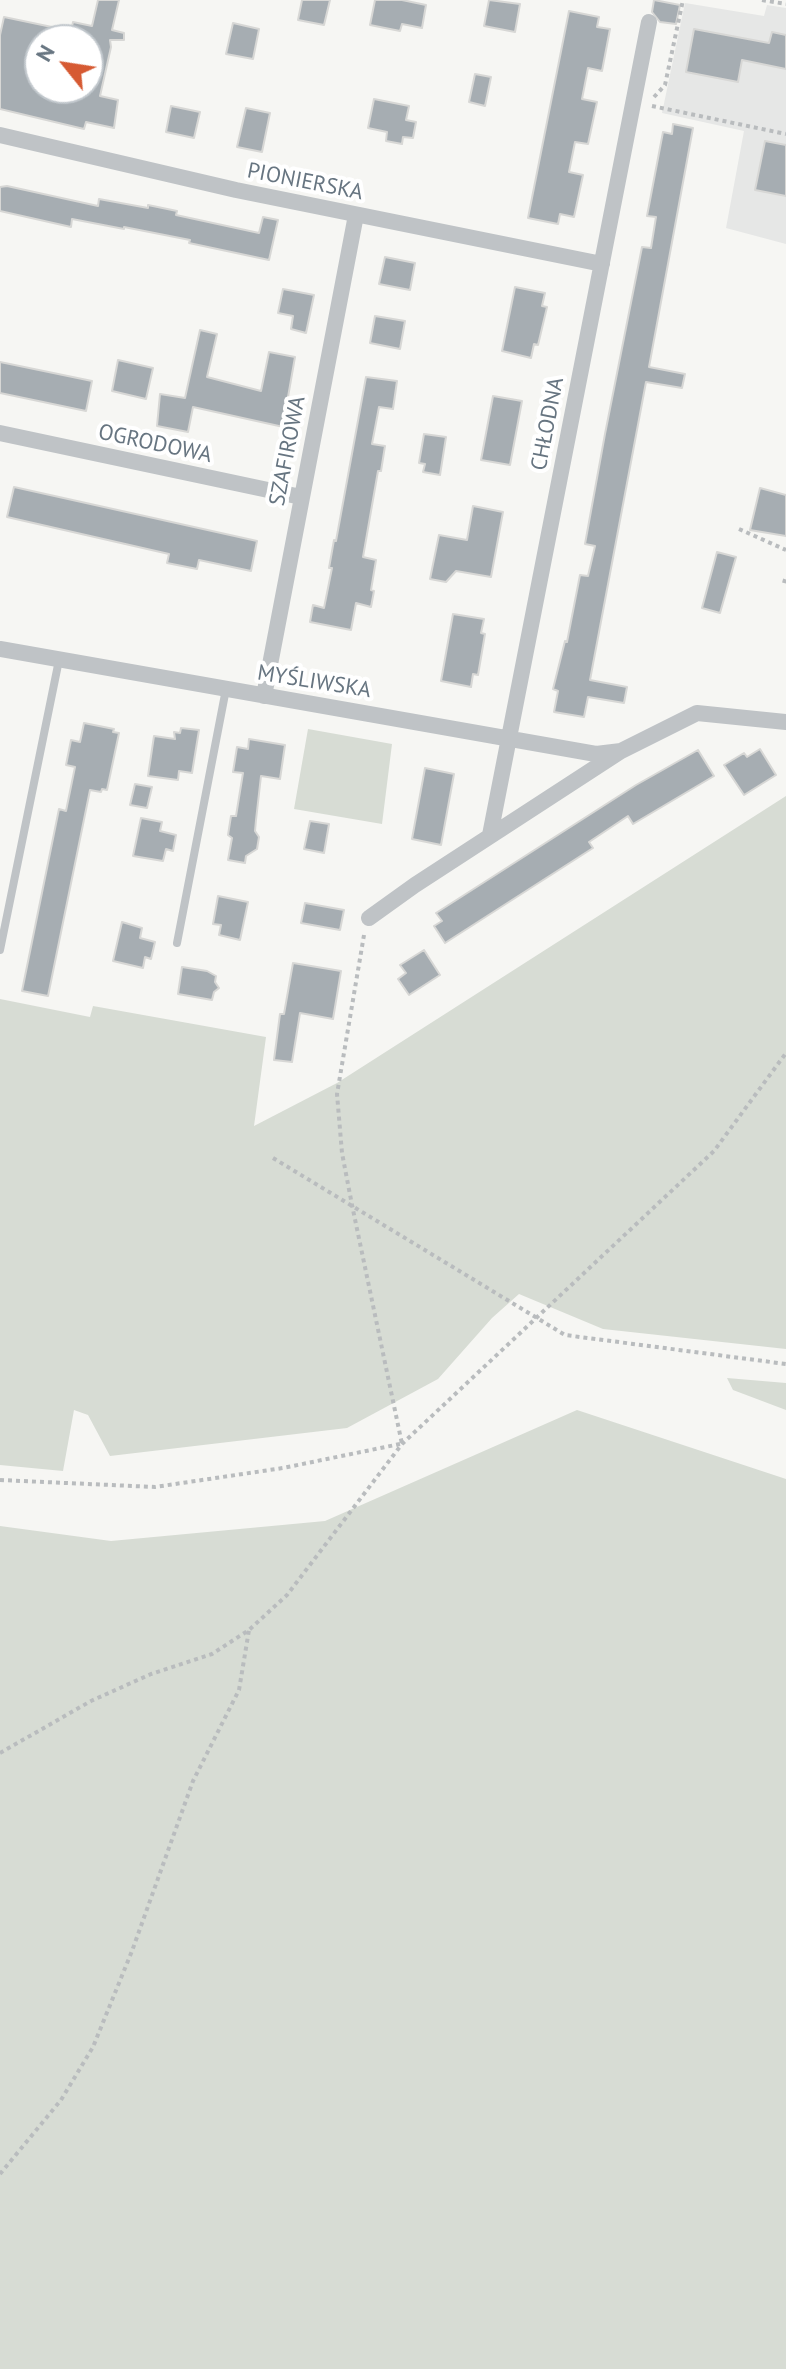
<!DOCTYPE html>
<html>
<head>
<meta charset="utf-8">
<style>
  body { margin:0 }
  #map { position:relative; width:786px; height:2369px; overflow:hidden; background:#f6f6f3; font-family:"PT Sans",sans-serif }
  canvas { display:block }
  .north { position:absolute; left:24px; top:24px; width:80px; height:80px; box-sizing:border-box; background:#fff; border:2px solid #c2c8cd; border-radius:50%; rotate:300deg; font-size:22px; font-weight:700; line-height:32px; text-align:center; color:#677581 }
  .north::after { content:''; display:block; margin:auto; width:28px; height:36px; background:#d65a33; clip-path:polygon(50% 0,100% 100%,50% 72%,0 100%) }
</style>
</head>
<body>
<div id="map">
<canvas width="786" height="2369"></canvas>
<div class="north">N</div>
</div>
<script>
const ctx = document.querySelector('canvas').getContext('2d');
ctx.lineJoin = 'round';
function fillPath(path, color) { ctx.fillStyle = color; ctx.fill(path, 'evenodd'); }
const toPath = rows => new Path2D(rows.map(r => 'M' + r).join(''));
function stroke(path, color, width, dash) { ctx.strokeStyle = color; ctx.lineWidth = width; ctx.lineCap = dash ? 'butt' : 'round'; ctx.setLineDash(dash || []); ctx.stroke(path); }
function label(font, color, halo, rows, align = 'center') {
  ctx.font = font + ' "PT Sans",sans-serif'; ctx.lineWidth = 8; ctx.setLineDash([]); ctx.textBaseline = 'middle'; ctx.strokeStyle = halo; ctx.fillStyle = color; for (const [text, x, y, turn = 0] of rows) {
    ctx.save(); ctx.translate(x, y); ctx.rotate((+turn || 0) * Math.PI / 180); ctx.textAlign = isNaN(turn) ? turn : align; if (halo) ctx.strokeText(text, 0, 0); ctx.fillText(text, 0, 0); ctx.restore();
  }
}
fillPath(toPath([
  [685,3,764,16,767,5,786,8,786,244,726,228,744,131,662,113]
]), '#e6e7e6');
fillPath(toPath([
  [308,729,392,744,382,824,294,809],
  [786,796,786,1349,603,1329,519,1294,492,1318,438,1379,347,1428,110,1456,88,1415,74,1410,63,1471,0,1465,0,999,90,1017,93,1006,266,1037,254,1126,337,1083],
  [727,1378,786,1383,786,1410,733,1390],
  [577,1410,786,1479,786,2369,0,2369,0,1526,111,1541,325,1521]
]), '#d7dcd4');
const building = toPath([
  [98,0,119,0,112,30,124,33,124,40,110,40,111,47,100,96,118,100,114,128,86,122,84,129,0,109,0,35,4,17,71,31,73,22,92,26,98,0],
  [40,40,88,40,88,88,40,88,40,40],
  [302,0,330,0,324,25,298,20,302,0],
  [375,0,402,0,426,5,422,28,402,24,400,31,370,25,375,0],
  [489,0,520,4,515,32,484,26,489,0],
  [654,0,680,5,676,24,660,22,652,12,654,0],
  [569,11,599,17,597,27,610,29,602,71,588,68,582,99,597,102,588,144,575,142,569,172,583,175,574,217,560,214,558,224,528,218,569,11],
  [233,23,259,29,253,59,226,54,233,23],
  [694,29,769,43,772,32,786,35,786,69,742,60,738,82,686,72,694,29],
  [475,74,491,77,485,106,469,102,475,74],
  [374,99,409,106,406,120,416,122,413,138,403,137,402,144,386,141,387,132,368,128,374,99],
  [171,106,200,112,194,138,166,132,171,106],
  [246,108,270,113,262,152,237,147,246,108],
  [673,124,693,128,649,367,685,374,682,388,646,382,590,680,627,687,624,703,588,697,584,717,554,712,558,691,553,689,565,641,567,642,580,575,588,576,595,546,585,544,605,434,642,247,651,248,656,217,647,216,663,132,672,134,673,124],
  [765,141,786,145,786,196,755,190,765,141],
  [7,186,98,206,99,199,148,208,148,205,177,211,176,215,259,233,263,217,278,220,269,260,189,243,190,240,124,227,124,229,72,219,71,227,0,211,0,187,7,186],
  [385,257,415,263,410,290,379,284,385,257],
  [515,287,545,293,542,306,547,307,538,345,534,344,531,358,502,351,515,287],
  [283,289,314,295,306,333,291,329,293,316,278,313,283,289],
  [375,316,405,321,400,349,370,343,375,316],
  [200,330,217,334,207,377,261,391,269,352,295,357,288,397,295,398,288,428,193,407,188,432,157,426,160,394,185,398,200,330],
  [118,360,153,368,146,399,112,391,118,360],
  [0,362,92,381,86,411,0,393,0,362],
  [366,377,397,381,393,409,379,407,372,444,385,446,381,471,378,471,363,557,376,560,371,590,374,591,371,607,356,603,351,630,310,622,313,605,324,608,332,568,329,568,334,540,336,541,366,377],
  [493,396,522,401,510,465,481,460,493,396],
  [424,434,446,437,440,475,423,472,425,464,419,463,424,434],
  [14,487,257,541,251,571,199,560,197,569,167,563,169,554,7,517,14,487],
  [760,488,786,495,786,536,750,530,760,488],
  [473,506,503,512,491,577,456,571,446,582,430,579,439,535,467,540,473,506],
  [717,552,736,557,720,613,702,608,717,552],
  [453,614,484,619,481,633,485,634,478,675,473,674,471,687,441,681,453,614],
  [84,723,114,729,113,732,119,733,107,790,102,789,101,792,90,790,48,996,22,991,59,809,66,811,75,767,66,765,71,740,80,742,84,723],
  [181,728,199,730,192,773,179,771,178,780,148,776,154,736,175,739,174,732,180,733,181,728],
  [249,739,285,745,280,779,261,776,256,820,255,831,259,837,257,849,246,856,245,863,228,860,232,838,228,835,231,816,236,816,243,773,233,772,237,747,248,749,249,739],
  [760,749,776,775,744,795,724,765,744,753,747,757,760,749],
  [698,750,714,776,633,824,628,816,589,842,593,848,445,943,434,926,442,921,436,913,636,785,698,750],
  [425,768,454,774,441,845,412,839,425,768],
  [135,784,152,787,147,808,130,805,135,784],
  [141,818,162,822,160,831,176,835,173,851,166,849,163,861,133,856,141,818],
  [310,821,329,824,324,853,304,849,310,821],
  [218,896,248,902,240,940,219,935,221,925,213,924,218,896],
  [305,903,344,910,340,930,301,923,305,903],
  [122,922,142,928,140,938,155,942,151,959,145,957,143,968,113,961,122,922],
  [424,950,440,975,409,995,398,979,406,973,400,965,424,950],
  [293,963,341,971,333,1019,300,1013,292,1062,274,1060,280,1014,284,1014,293,963],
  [182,967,207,971,216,976,215,982,219,988,214,992,212,1000,178,994,182,967]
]);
fillPath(building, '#a6adb2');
stroke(building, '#d7d7d5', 2);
stroke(toPath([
  [762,0,786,4],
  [654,97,665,85,683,0],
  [652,106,786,134],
  [739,529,786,550],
  [784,583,786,576],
  [364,935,337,1094,342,1153,352,1205,402,1444],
  [273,1158,565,1335,786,1364],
  [0,1480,155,1487,283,1468,400,1444],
  [0,1753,91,1701,151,1674,212,1654,249,1630,287,1595,402,1444,714,1151,786,1053],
  [0,2174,61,2100,93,2047,132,1951,193,1781,239,1690,249,1630]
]), '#b9bcbe', 4, [4, 4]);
stroke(toPath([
  [177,943,226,689],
  [0,950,59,660]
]), '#bfc3c6', 8);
stroke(toPath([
  [0,135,236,190,602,264],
  [0,433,301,497],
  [0,649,596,754,621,751],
  [264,696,356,215],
  [490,835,649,22],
  [369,918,415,885,621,751,697,713,786,722]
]), '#bfc3c6', 16);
label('22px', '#677581', '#fff', [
  ["PIONIERSKA",305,182,11],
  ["CHŁODNA",548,424,-79],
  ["OGRODOWA",155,444,12],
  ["SZAFIROWA",288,451,-79],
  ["MYŚLIWSKA",314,682,9]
]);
</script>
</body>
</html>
